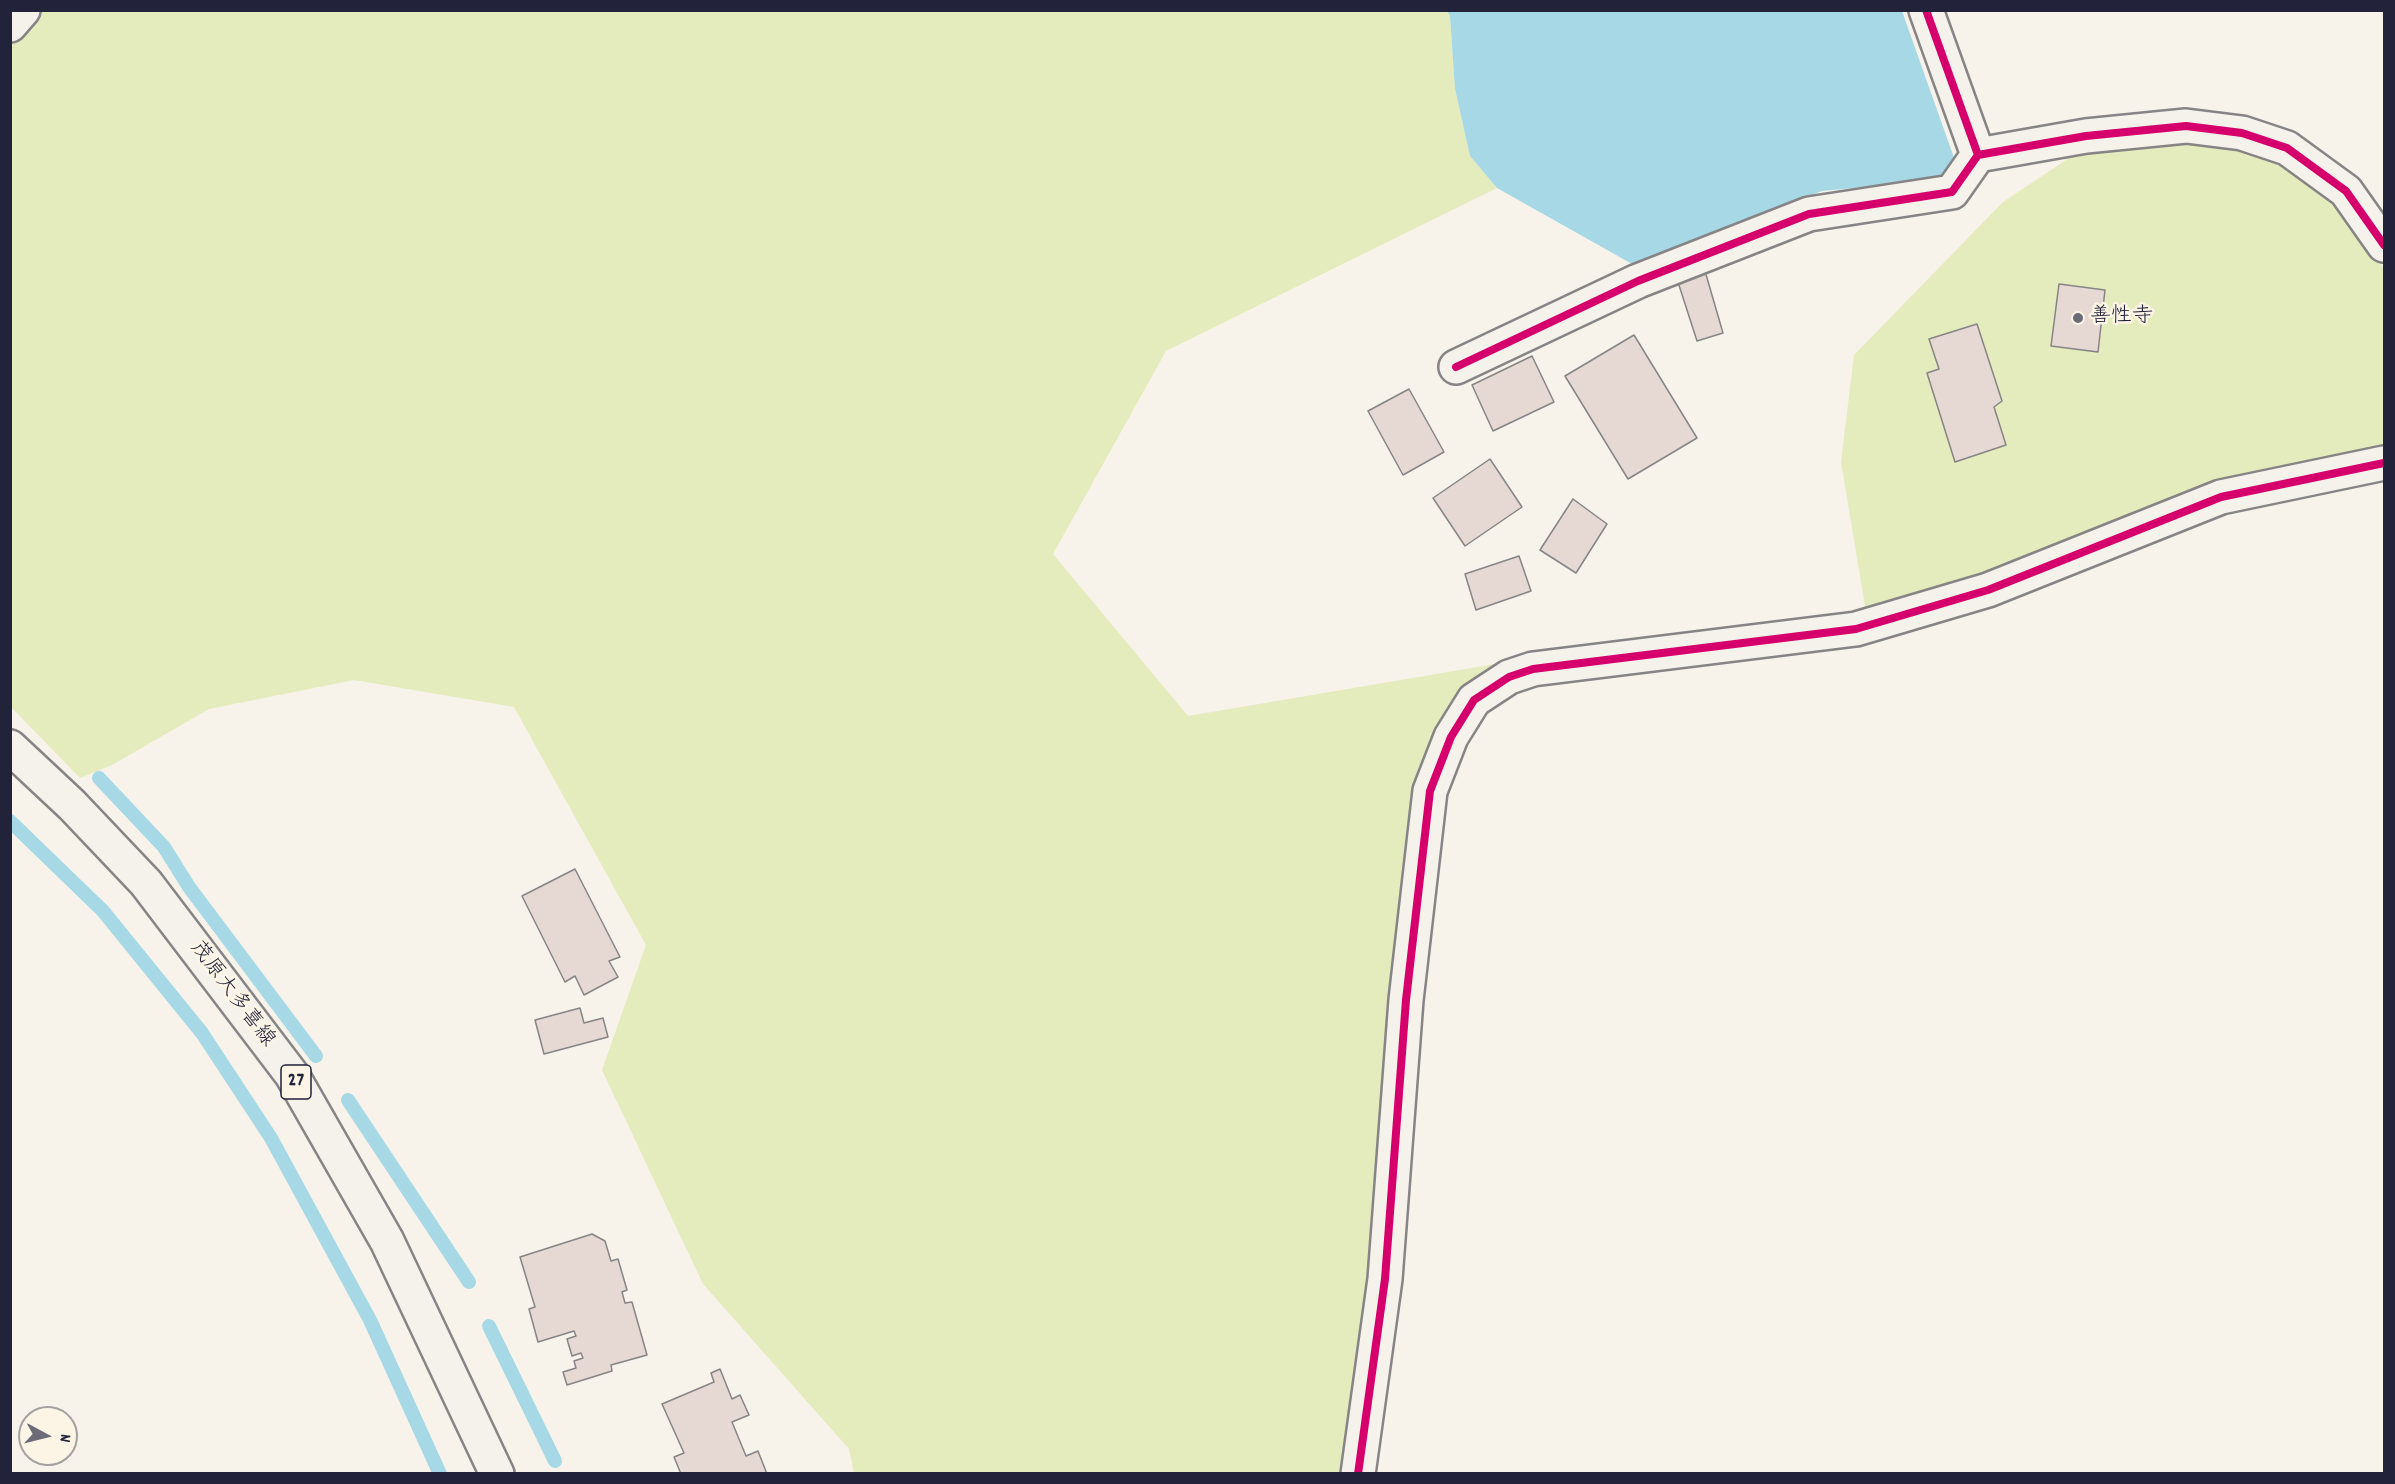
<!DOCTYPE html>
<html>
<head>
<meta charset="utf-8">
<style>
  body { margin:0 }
  #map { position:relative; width:2395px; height:1484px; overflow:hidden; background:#f7f3ea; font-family:Dekko,sans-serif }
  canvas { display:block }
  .frame { position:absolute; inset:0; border:12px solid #22223b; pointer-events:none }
  .north { position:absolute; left:18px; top:1406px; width:60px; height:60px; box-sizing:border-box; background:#fcf5e5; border:2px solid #a5a1a1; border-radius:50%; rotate:97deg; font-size:16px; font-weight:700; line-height:24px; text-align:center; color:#22223b }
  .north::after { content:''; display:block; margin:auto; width:21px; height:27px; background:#6d6b78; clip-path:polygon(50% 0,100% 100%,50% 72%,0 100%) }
</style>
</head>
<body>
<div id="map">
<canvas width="2395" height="1484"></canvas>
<div class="frame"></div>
<div class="north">N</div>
</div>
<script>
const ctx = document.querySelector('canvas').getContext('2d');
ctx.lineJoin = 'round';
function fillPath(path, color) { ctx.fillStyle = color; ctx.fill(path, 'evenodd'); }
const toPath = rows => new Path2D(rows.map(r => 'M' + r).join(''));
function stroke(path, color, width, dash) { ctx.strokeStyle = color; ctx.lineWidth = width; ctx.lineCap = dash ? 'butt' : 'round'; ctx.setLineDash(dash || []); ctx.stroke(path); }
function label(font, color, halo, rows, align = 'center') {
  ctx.font = font + ' Dekko,"Klee One",sans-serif'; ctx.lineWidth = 5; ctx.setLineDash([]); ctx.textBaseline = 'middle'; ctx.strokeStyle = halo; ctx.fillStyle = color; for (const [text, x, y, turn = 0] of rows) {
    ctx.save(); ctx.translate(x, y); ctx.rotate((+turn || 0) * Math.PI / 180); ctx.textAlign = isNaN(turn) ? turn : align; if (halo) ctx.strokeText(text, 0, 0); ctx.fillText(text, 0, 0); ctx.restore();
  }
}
fillPath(toPath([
  [1447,10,1450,16,1455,89,1470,156,1497,188,1166,351,1053,554,1188,716,1513,661,1463,698,1410,847,1391,966,1376,1255,1347,1473,854,1473,849,1449,703,1284,602,1070,646,945,514,707,354,680,209,709,112,765,80,778,11,707,11,11],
  [2176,141,2252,150,2284,163,2339,203,2377,255,2384,271,2384,450,1867,618,1841,462,1854,355,2003,202,2084,148]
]), '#e4ebbc');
fillPath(toPath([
  [1447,11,1902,11,1958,169,1948,179,1822,191,1632,264,1497,188,1470,156,1455,89,1450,16]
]), '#a6d8e6');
stroke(toPath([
  [99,778,164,847,189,887,316,1056],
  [10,821,103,911,202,1033,271,1138,370,1320,440,1474],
  [348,1100,469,1282],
  [489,1326,555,1461]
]), '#a6d8e6', 14);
const building = toPath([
  [1705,271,1723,333,1697,341,1677,279,1705,271],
  [2059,284,2105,290,2098,352,2051,346,2059,284],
  [1977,324,2002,401,1994,407,2006,445,1955,462,1927,373,1939,369,1929,339,1977,324],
  [1634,335,1697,438,1628,479,1565,376,1634,335],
  [1532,356,1554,402,1493,431,1472,385,1532,356],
  [1409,389,1444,452,1403,475,1368,411,1409,389],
  [1490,459,1522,507,1465,546,1433,498,1490,459],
  [1573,499,1607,524,1576,573,1540,550,1573,499],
  [1519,556,1531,591,1476,610,1465,574,1519,556],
  [575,869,620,957,609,961,618,977,584,995,575,976,565,982,522,896,575,869],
  [580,1008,584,1023,603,1018,608,1037,544,1054,535,1020,580,1008],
  [592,1234,605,1241,611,1261,618,1259,627,1290,622,1292,625,1303,632,1302,647,1355,611,1365,612,1371,567,1385,563,1372,576,1368,574,1361,583,1358,581,1353,572,1356,567,1339,576,1336,574,1331,538,1342,529,1309,535,1307,520,1257,592,1234],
  [720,1369,732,1399,740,1395,749,1415,732,1422,746,1456,758,1451,767,1474,681,1474,674,1457,684,1453,662,1404,714,1382,711,1373,720,1369]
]);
fillPath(building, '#e6d9d4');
stroke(building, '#868485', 1.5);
const minor = toPath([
  [1926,10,1978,155,2086,136,2186,126,2242,133,2287,148,2346,191,2384,245],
  [1456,367,1638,281,1809,214,1952,192,1978,155],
  [1358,1474,1385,1279,1406,1000,1430,791,1451,737,1474,700,1509,677,1533,669,1856,629,1988,590,2221,497,2384,463]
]);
const primary = toPath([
  [10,747,72,805,146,883,292,1075,387,1241,497,1474]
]);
const trunk = toPath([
  [10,25,23,10]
]);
stroke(minor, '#868485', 38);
stroke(primary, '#868485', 38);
stroke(trunk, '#868485', 38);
stroke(minor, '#f5f2ec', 33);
stroke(primary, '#f5f2ec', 33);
stroke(trunk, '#f5f2ec', 33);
stroke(toPath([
  [1926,10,1978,155,2086,136,2186,126,2242,133,2287,148,2346,191,2384,245],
  [1456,367,1638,281,1809,214,1952,192,1978,155],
  [1358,1474,1385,1279,1406,1000,1430,791,1451,737,1474,700,1509,677,1533,669,1856,629,1988,590,2221,497,2384,463]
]), '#d6006c', 8);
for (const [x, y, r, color] of [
  [2078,318,6,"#6d6b78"]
]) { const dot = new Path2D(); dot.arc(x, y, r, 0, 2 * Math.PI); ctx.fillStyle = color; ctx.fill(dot); stroke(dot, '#fcf5e5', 2); }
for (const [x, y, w] of [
  [296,1082,30]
]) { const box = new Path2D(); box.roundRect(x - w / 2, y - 17, w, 34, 4.5); ctx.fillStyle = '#fcf5e5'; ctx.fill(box); stroke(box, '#22223b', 1.5); }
label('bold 20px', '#22223b', null, [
  ["27",296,1082]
]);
label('21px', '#22223b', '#fcf5e5', [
  ["善性寺",2090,318]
], 'left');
label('21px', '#22223b', '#fcf5e5', [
  ["茂原大多喜線",231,995,53]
]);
</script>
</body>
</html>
